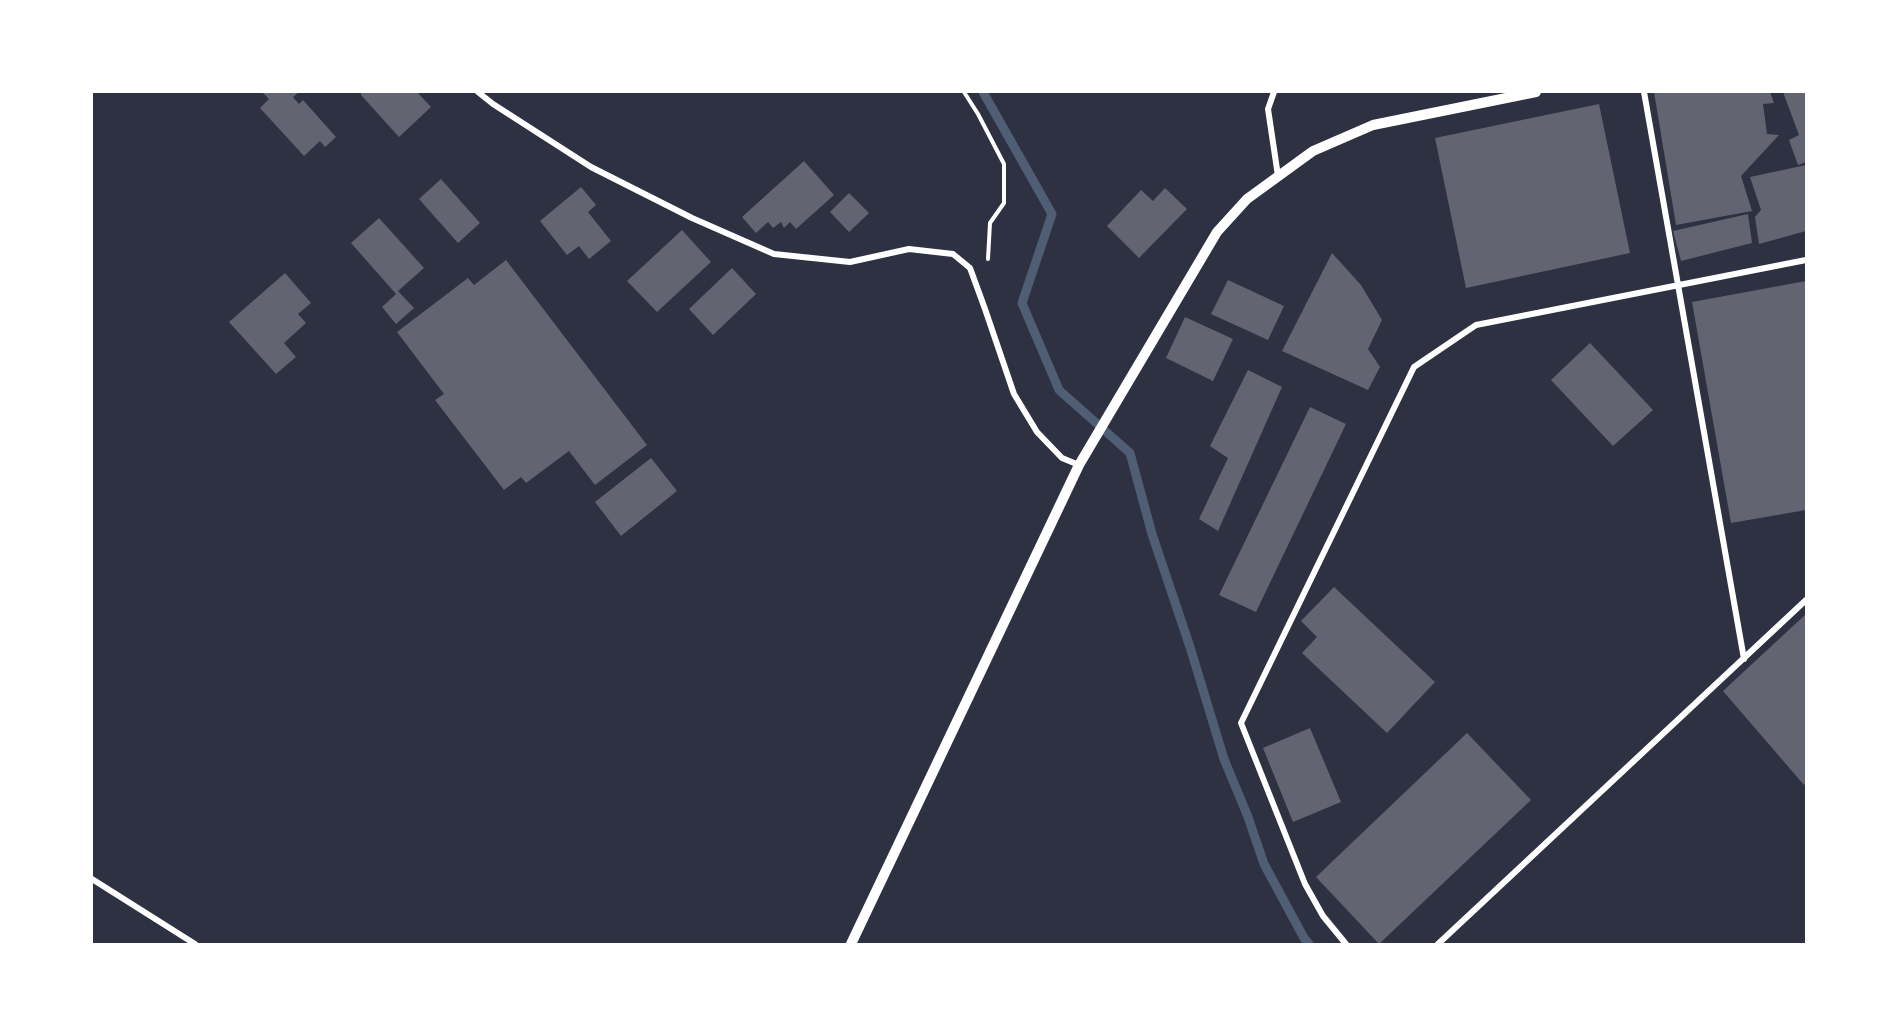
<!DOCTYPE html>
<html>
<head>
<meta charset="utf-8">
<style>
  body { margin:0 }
  #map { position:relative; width:1898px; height:1036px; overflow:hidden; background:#2d3142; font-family:"IBM Plex Sans",sans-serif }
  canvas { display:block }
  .frame { position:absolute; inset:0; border:93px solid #fff; pointer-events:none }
</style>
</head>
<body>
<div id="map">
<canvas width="1898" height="1036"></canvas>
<div class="frame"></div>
</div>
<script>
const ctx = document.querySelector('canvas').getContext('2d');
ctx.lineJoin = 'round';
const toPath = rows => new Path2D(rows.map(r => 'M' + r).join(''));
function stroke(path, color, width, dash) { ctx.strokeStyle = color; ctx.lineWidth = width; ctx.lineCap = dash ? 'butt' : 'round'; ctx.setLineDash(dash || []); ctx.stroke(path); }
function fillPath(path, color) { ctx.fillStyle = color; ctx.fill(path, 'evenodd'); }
stroke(toPath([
  [983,92,1052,214,1022,303,1059,390,1130,453,1152,534,1190,647,1224,759,1248,817,1264,864,1304,938,1309,944]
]), '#4f5d75', 9);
fillPath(toPath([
  [262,92,299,92,293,97,299,104,303,100,336,137,325,147,320,141,304,156,260,108,269,99],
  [361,92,417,92,431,107,399,137,361,95],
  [1654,92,1770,92,1774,103,1763,104,1767,134,1779,135,1741,176,1752,211,1676,225],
  [1783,92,1806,92,1806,162,1798,165,1789,140,1799,135],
  [1599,104,1630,253,1466,288,1435,138],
  [804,161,834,195,796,229,790,222,784,228,781,222,773,228,768,222,756,233,742,217],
  [1806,165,1806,231,1759,244,1755,217,1761,210,1750,177],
  [441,179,480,223,458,243,419,199],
  [581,187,596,205,588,212,611,241,589,259,579,246,567,255,540,221],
  [1165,188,1187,209,1139,258,1107,226,1141,190,1153,201],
  [849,193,869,213,849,232,830,212],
  [1748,214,1752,243,1681,261,1673,231],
  [379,218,424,268,398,291,414,308,396,324,382,307,396,294,351,243],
  [682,230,711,262,657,312,627,281],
  [1332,253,1361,285,1382,320,1368,349,1380,367,1368,390,1282,351],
  [506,260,647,445,595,485,569,451,526,483,521,477,504,490,435,400,444,394,397,332,468,278,474,285],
  [732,268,756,294,713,335,689,309],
  [285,273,311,303,298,314,306,323,284,343,296,357,276,374,229,322],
  [1228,280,1284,306,1268,340,1211,314],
  [1806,281,1806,510,1731,523,1692,302],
  [1185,317,1233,339,1213,381,1166,358],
  [1590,343,1653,410,1613,446,1551,380],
  [1248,370,1282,387,1218,531,1199,519,1228,458,1210,446],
  [1310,407,1346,424,1256,612,1219,595],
  [651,458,677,491,621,536,595,502],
  [1334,587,1435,682,1387,733,1302,653,1317,637,1301,621],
  [1806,614,1806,782,1804,785,1723,691],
  [1310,728,1341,802,1293,822,1263,748],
  [1467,733,1531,800,1379,944,1316,877]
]), '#626471');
stroke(toPath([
  [964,92,978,114,1004,164,1004,203,990,223,988,259]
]), '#fff', 4);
stroke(toPath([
  [478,92,493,104,591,167,692,218,774,254,850,262,909,249,953,254,970,268,985,309,1014,394,1037,432,1062,458,1079,465],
  [1274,92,1268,109,1278,176],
  [1644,92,1744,659],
  [92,879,195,944],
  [1346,944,1323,916,1305,884,1241,723,1414,367,1476,325,1806,260],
  [1438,944,1806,600]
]), '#fff', 6);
stroke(toPath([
  [851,944,1079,465,1217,232,1247,199,1313,151,1373,125,1536,92]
]), '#fff', 10);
</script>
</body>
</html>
